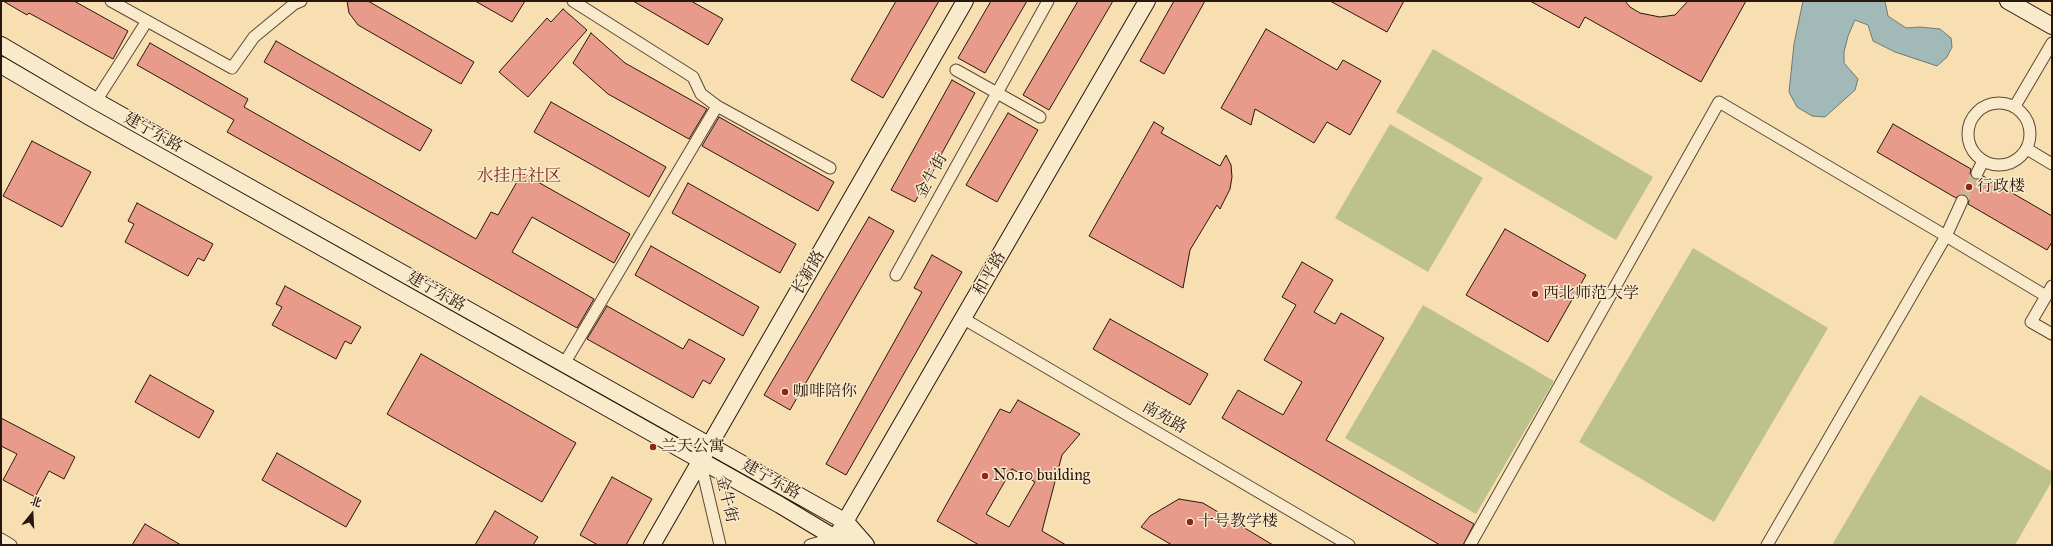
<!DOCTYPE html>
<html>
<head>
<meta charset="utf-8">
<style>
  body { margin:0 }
  #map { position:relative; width:2053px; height:546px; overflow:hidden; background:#f8dfb1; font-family:"IM FELL Great Primer","Noto Serif SC",serif }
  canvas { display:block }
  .frame { position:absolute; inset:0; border:2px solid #28170d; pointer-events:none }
  .north { position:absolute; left:12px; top:494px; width:40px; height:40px; -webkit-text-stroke:3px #faeacc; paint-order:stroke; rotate:18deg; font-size:11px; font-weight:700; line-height:16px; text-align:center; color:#28170d }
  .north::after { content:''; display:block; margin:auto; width:14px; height:18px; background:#28170d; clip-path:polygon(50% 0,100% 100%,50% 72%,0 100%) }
</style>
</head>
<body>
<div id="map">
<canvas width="2053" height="546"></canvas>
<div class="frame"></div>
<div class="north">北</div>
</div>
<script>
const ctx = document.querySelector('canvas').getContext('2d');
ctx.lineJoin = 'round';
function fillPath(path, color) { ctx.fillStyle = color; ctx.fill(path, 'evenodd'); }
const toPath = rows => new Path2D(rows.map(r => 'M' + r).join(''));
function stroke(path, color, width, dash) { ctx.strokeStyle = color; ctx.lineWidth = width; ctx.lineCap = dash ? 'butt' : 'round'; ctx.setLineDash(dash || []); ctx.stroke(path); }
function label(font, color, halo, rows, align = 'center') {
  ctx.font = font + ' "IM FELL Great Primer","Noto Serif SC",serif'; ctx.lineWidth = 3; ctx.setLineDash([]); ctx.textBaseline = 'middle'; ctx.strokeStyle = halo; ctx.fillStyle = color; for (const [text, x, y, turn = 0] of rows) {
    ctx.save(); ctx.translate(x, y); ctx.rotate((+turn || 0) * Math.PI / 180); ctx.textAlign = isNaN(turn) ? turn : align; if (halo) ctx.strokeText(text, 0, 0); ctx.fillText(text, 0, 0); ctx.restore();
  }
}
fillPath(toPath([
  [1433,49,1653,177,1616,240,1396,112],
  [1390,124,1483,178,1428,272,1335,218],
  [1693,248,1828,328,1714,522,1579,442],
  [1423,305,1554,381,1476,514,1345,438],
  [1920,395,2052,472,2052,481,2015,545,1832,545]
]), '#bdc28c');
const water = toPath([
  [1803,1,1885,1,1888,16,1906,28,1920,27,1940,29,1951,38,1952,47,1947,57,1937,66,1895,52,1873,41,1868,25,1855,20,1848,36,1844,52,1844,63,1858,79,1855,90,1825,117,1812,116,1797,107,1789,92,1794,44,1803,1]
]);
fillPath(water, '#a2bab7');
stroke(water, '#717973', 1);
const building = toPath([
  [3,1,74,1,128,31,113,59,29,13,27,15,3,1],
  [347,1,368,1,474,62,461,84,358,25,349,13,347,1],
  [475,1,525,1,512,22,475,1],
  [633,1,691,1,723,19,708,45,633,1],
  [896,1,939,1,883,98,851,80,896,1],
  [991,1,1027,1,985,73,958,58,991,1],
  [1078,1,1113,1,1049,110,1023,95,1078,1],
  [1174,1,1205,1,1164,74,1140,61,1174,1],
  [1330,1,1404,1,1387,32,1330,1],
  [1530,1,1625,1,1630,7,1640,13,1660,17,1675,15,1688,1,1746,1,1701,82,1585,17,1579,28,1530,1],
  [563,9,587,30,528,97,499,72,547,18,551,22,563,9],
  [1266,29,1337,70,1343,60,1381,81,1350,135,1327,122,1314,143,1255,109,1251,125,1221,108,1266,29],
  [591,33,625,63,707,109,689,139,608,94,573,63,591,33],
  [276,41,432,130,420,151,264,62,276,41],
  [150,43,248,99,244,107,476,239,491,212,498,215,522,173,630,234,614,263,532,217,512,252,594,299,577,328,227,132,234,120,137,65,150,43],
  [952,80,975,93,915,202,891,190,952,80],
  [551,102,666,167,649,197,534,132,551,102],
  [1008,113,1038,130,997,202,966,185,1008,113],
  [719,117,834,182,818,211,702,146,719,117],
  [1154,122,1164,128,1161,133,1220,166,1226,155,1231,165,1232,177,1230,189,1220,209,1217,205,1190,250,1183,288,1089,236,1154,122],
  [1893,124,1971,169,1970,174,1974,179,1978,180,1983,176,2052,216,2052,242,2047,250,1968,204,1969,200,1965,195,1961,194,1956,198,1877,152,1893,124],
  [32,141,91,172,62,227,3,196,32,141],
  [688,183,796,244,780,273,672,213,688,183],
  [137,203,213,244,204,261,198,258,188,276,125,242,134,224,128,221,137,203],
  [869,217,894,231,790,410,764,395,869,217],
  [1505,229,1586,275,1548,342,1466,295,1505,229],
  [651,246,759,307,743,336,635,275,651,246],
  [932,255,962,272,846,475,826,464,922,292,914,288,932,255],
  [1302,262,1333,280,1314,312,1335,324,1341,313,1384,338,1326,440,1474,524,1463,545,1440,545,1222,418,1238,390,1283,415,1302,382,1264,360,1296,305,1282,297,1302,262],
  [285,286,361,327,351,344,345,341,336,359,272,325,282,307,276,304,285,286],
  [607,306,683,349,689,339,725,359,710,384,703,380,693,398,587,339,607,306],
  [1110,319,1208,374,1190,405,1093,349,1110,319],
  [421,354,576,443,542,502,387,414,421,354],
  [150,375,214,411,199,438,135,402,150,375],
  [1018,400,1080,434,1062,455,1042,531,1066,545,979,545,937,521,1000,409,1010,413,1018,400],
  [1012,469,1035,482,1009,527,986,514,1012,469],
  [1,418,75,457,64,479,49,471,35,497,3,480,17,454,1,446,1,418],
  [277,453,361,501,346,527,262,480,277,453],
  [612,477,652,499,626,545,598,545,580,535,612,477],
  [1179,499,1203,503,1273,545,1172,545,1141,527,1150,516,1179,499],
  [495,511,538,537,533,545,475,545,495,511],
  [145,524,181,545,132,545,145,524]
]);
fillPath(building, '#e99b8b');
stroke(building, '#28170d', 1);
stroke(toPath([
  [1962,201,1977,173]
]), '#ceb790', 11, [11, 5.5]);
const street = toPath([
  [111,1,232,68,254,37,294,4,301,1],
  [956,70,1040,117],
  [96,101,147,21],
  '1968 134a31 31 0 1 1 62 0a31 31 0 1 1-62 0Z',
  [717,106,830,168],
  [2015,106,2052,43],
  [2027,149,2052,164],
  [1977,173,1983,161],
  [1962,201,1946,236,2046,296],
  [896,275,1048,1],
  [2052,286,2031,322,2052,334],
  [964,319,1349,545],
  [564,364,717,106,701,94,693,77,573,1],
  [700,460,720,545],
  [1,539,11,545],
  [810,545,835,538],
  [1470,545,1719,102,1946,236,1767,545]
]);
const secondary = toPath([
  [2008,1,2052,26],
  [1,45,96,101,846,522,866,545],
  [1,65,88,116,780,505,835,538,853,545],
  [839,532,1147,1],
  [652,545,965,1]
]);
stroke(street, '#5c4936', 13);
stroke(secondary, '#28170d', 18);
stroke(street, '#faeacc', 11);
stroke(secondary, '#faeacc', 16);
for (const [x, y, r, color] of [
  [1969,187,4,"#8f2418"],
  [1535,294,4,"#8f2418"],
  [785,392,4,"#8f2418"],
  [653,447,4,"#8f2418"],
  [985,476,4,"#8f2418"],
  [1190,522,4,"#8f2418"]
]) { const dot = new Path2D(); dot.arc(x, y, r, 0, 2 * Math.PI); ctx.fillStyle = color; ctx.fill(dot); stroke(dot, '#faeacc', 1.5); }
label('16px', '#28170d', '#faeacc', [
  ["建宁东路",153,133,29],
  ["金牛街",932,176,-61],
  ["长新路",809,273,-60],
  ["和平路",990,274,-60],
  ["建宁东路",436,292,29],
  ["南苑路",1164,418,30],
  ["建宁东路",771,480,29],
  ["金牛街",726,499,77]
]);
label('16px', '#28170d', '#faeacc', [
  ["行政楼",1977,187],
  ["西北师范大学",1543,294],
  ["咖啡陪你",793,392],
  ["兰天公寓",661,447],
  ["No.10 building",993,476],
  ["十号教学楼",1198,522]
], 'left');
label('17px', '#7a1f14', '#faeacc', [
  ["水挂庄社区",519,177]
]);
</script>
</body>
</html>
